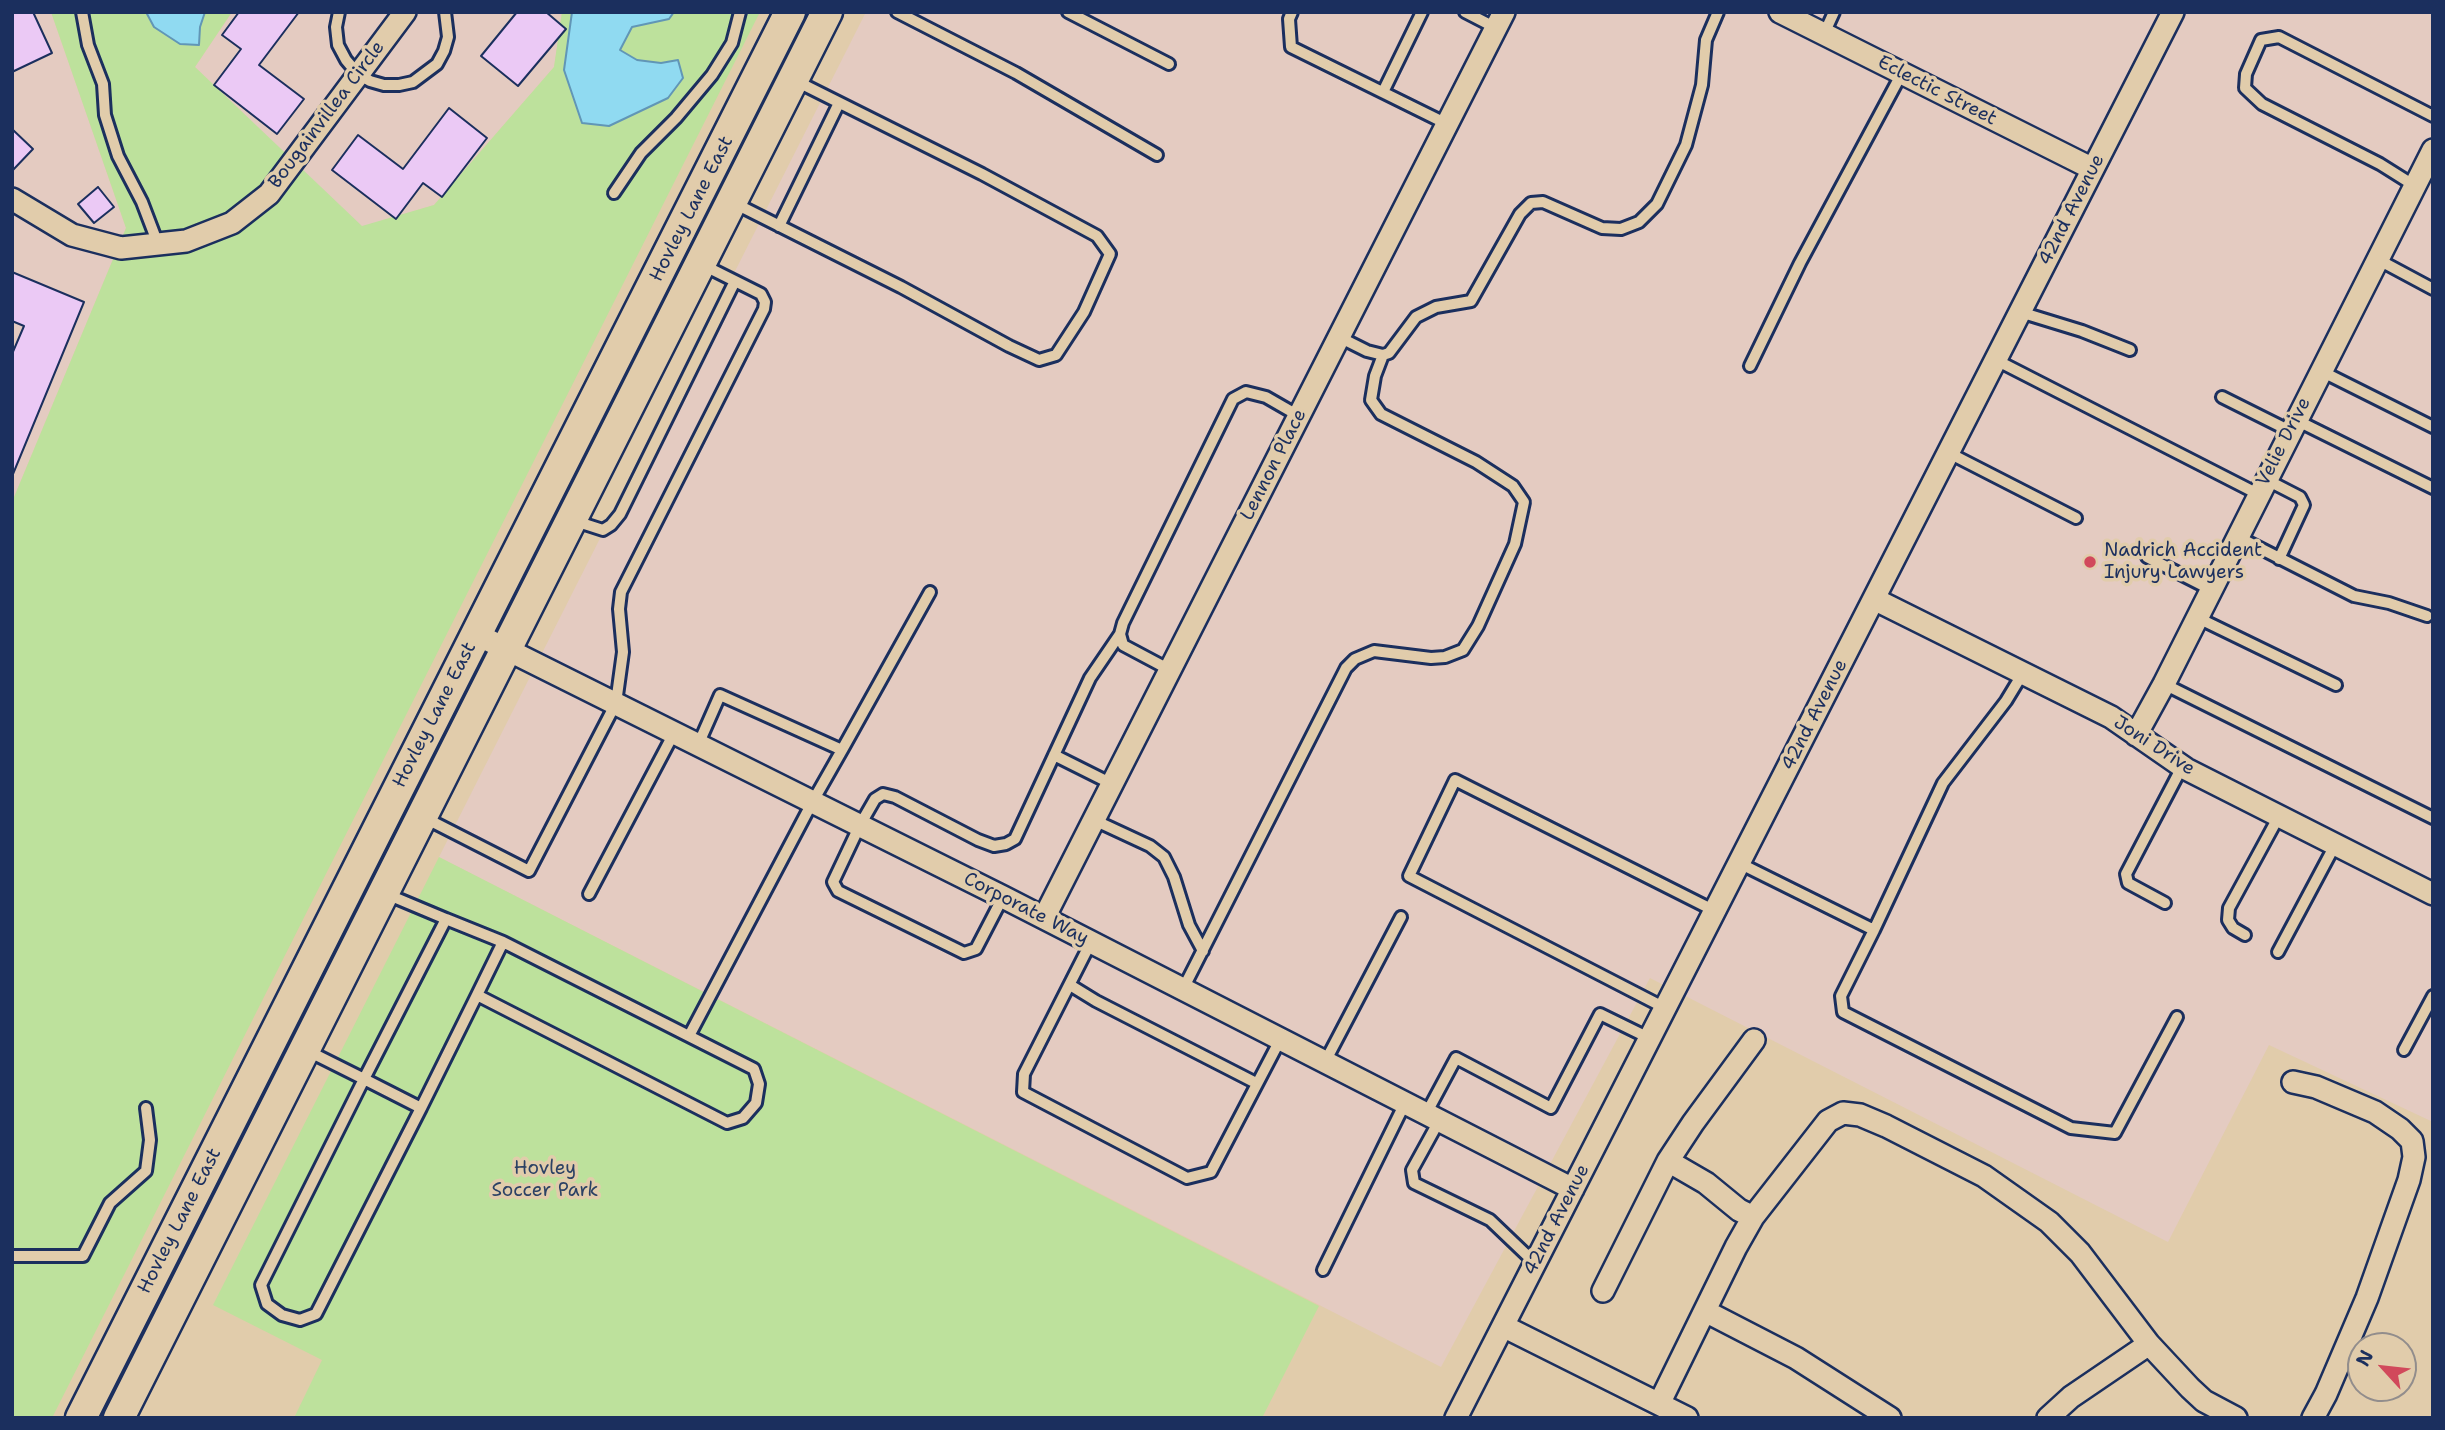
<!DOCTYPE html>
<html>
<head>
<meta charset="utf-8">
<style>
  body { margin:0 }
  #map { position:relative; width:2445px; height:1430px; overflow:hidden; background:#e1ccab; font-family:"Shantell Sans",sans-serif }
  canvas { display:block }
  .frame { position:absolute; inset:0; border:14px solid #1b2f5e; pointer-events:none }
  .north { position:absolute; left:2347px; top:1332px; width:70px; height:70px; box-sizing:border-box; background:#e1ccab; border:2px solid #928d8c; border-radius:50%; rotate:297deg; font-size:19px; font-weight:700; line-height:28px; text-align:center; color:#1b2f5e }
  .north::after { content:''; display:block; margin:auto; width:24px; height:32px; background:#d1495b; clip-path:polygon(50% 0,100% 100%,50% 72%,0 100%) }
</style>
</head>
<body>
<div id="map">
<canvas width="2445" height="1430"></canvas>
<div class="frame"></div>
<div class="north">N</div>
</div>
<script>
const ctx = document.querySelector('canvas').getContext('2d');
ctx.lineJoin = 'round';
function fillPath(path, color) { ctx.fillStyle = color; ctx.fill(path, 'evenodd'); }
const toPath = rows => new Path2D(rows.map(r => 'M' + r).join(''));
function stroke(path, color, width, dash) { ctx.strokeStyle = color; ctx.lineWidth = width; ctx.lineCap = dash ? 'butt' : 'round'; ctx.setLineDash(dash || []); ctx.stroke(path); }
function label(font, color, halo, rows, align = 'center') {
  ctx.font = font + ' "Shantell Sans",sans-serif'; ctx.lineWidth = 7; ctx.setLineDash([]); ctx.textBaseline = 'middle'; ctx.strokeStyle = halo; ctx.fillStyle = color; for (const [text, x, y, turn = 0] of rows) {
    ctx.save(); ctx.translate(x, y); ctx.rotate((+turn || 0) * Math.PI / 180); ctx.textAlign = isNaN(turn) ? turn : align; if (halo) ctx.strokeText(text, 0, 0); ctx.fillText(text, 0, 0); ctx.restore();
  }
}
fillPath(toPath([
  [12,12,51,12,126,228,12,502],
  [232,12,562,12,554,67,434,205,361,227,195,67],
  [866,12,2433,12,2433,1122,2269,1045,2168,1242,1650,978,1441,1367,439,857]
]), '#e4cbc1');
fillPath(toPath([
  [51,12,232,12,195,67,362,226,434,205,554,67,562,12,760,12,52,1418,12,1418,12,502,126,228],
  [439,857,1319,1306,1262,1418,294,1418,322,1360,213,1305]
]), '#bde19c');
const water = toPath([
  [146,12,205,12,200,27,199,45,180,44,154,27,146,12],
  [572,12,674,12,669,19,632,27,620,50,637,60,661,63,678,60,683,78,668,98,609,126,582,123,564,70,572,12]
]);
fillPath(water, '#90daf1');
stroke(water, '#6196b6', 2);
const building = toPath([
  [12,12,33,12,52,53,12,72,12,12],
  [239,12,299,12,259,65,304,99,277,134,214,85,241,49,222,35,239,12],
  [517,12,546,12,566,29,518,86,481,56,517,12],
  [449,108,487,138,442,197,423,183,396,219,332,170,358,135,403,169,449,108],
  [12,129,33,149,12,171,12,129],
  [98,187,114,207,94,223,78,204,98,187],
  [12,272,84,302,13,474,12,354,24,326,12,321,12,272]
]);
fillPath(building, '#ebc9f5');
stroke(building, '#1b2f5e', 2);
const lane = toPath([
  [82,12,88,45,103,84,105,115,118,156,142,202,158,244],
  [339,12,336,27,338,45,346,60,357,73,370,81,384,85,399,85,413,82,437,64,444,51,448,37,445,12],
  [897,12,1016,73,1157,155],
  [1068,12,1169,64],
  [1292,12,1289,19,1291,47,1447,124],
  [1465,12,1496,28],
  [1824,34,1834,12],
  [1383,92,1422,12],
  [2415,186,2380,164,2262,104,2245,88,2246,74,2261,40,2279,37,2433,116],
  [614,193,641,153,676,118,712,75,732,43,740,12],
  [734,203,901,287,1009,346,1039,360,1056,355,1084,312,1110,254,1097,236,982,174,794,80],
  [779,226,839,103],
  [2377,259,2433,289],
  [2020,312,2082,331,2130,350],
  [1339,337,1367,351,1383,355,1389,353,1416,317,1436,307,1471,301,1520,214,1531,203,1543,202,1602,228,1621,229,1639,222,1657,204,1686,145,1702,85,1706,40,1718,12],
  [1996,360,2258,494],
  [1750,366,1800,263,1902,73],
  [2321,371,2433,427],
  [2222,397,2290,431],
  [2296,420,2433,488],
  [1949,453,2076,518],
  [2265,479,2300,497,2304,505,2279,559],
  [572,520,603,530,611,525,620,514,735,281],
  [2236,536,2354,596,2389,603,2427,616],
  [2147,557,2210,589],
  [2196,617,2336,685],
  [1170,670,1123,645,1120,634,1123,623,1233,399,1246,392,1266,397,1299,416],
  [2164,684,2433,818],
  [842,750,930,592],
  [1054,755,1112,784],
  [425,818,529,871,616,703,623,652,619,609,621,592,764,309,765,302,761,294,701,264],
  [1094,820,1150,846,1164,857,1174,877,1189,925,1203,951],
  [1739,863,1874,930,1841,996,1843,1012,2071,1128,2115,1133,2177,1017],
  [384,893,446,919],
  [589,894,674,733],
  [1003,897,976,949,964,953,838,891,833,882,860,825,875,799,883,794,895,797,978,840,994,846,1006,844,1015,839,1090,678,1120,634],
  [2165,903,2128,883,2126,874,2182,767],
  [1874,930,1943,783,2006,701,2023,673],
  [2245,935,2233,928,2228,920,2229,908,2279,816],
  [1091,942,1024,1074,1023,1092,1187,1178,1211,1172,1280,1040],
  [2278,952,2335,845],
  [1070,985,1096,1001,1256,1083],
  [1183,989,1346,668,1355,659,1374,651,1431,658,1445,657,1463,650,1478,626,1515,544,1524,502,1513,486,1476,462,1381,414,1371,400,1375,376,1383,355],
  [477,995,503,942],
  [1665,1008,1409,876,1455,780,1715,911],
  [689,1036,813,801,842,750,720,695,698,745],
  [2404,1050,2433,996],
  [308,1051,364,1079,446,919,503,942,754,1069,759,1084,756,1103,743,1118,727,1123,477,995,421,1108,364,1079,261,1285,267,1304,282,1315,300,1320,316,1314,421,1108],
  [1325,1062,1401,917],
  [1426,1114,1456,1058,1551,1108,1600,1014,1649,1038],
  [1439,1121,1412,1170,1414,1183,1490,1220,1535,1263],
  [12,1256,83,1256,110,1203,146,1171,150,1140,146,1108],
  [1323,1270,1405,1103]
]);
const street = toPath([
  [1780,12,2093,169],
  [12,199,72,235,121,248,186,241,232,223,269,194,405,12],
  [1874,599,2111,717,2186,769,2433,894],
  [476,634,1003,897,1573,1189],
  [2136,735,2164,684,2433,150],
  [1044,918,1504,12],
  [2293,1082,2316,1087,2375,1112,2400,1129,2412,1141,2414,1157,2409,1180,2367,1298,2326,1394,2313,1418],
  [1668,1161,1706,1183,1739,1210,1753,1217],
  [1603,1291,1668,1161,1693,1123,1754,1040],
  [1705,1311,1796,1358,1890,1418],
  [1503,1326,1687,1418],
  [1659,1404,1736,1247,1753,1217,1828,1121,1843,1113,1860,1115,1886,1126,1984,1176,2049,1222,2080,1253,2149,1344,2190,1388,2204,1401,2236,1418],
  [1456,1418,2173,12],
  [2048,1418,2071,1397,2149,1344]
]);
const secondary = toPath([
  [81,1418,790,12],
  [119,1418,827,12]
]);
stroke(lane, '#1b2f5e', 16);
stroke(street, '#1b2f5e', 26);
stroke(secondary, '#1b2f5e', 35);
stroke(lane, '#e1ccab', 10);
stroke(street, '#e1ccab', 21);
stroke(secondary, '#e1ccab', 30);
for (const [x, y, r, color] of [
  [2090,562,7,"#d1495b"]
]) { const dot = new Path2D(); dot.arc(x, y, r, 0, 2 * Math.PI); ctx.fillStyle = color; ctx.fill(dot); stroke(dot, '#e1ccab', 2.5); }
label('19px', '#1b2f5e', '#e1ccab', [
  ["Eclectic Street",1937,91,27],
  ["Bougainvillea Circle",327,115,-53],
  ["Hovley Lane East",692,209,-63],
  ["42nd Avenue",2072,210,-63],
  ["Velie Drive",2284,442,-63],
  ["Lennon Place",1274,465,-63],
  ["Hovley Lane East",435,715,-63],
  ["42nd Avenue",1815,715,-63],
  ["Joni Drive",2154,746,33],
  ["Corporate Way",1026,909,27],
  ["42nd Avenue",1557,1220,-63],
  ["Hovley Lane East",180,1221,-63]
]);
label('19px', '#1b2f5e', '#e1ccab', [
  ["Nadrich Accident",2104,551],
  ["Injury Lawyers",2104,573]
], 'left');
label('19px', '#2b4164', '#e1ccab', [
  ["Hovley",545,1169],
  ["Soccer Park",545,1191]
]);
</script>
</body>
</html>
